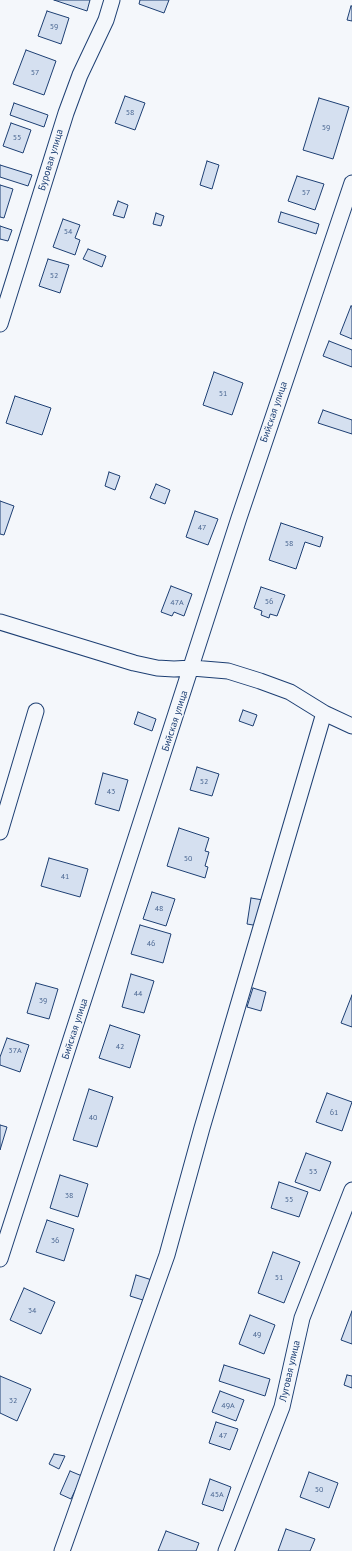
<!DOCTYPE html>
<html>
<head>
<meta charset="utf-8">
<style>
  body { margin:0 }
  canvas { display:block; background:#f4f7fb }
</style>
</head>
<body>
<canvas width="352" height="1551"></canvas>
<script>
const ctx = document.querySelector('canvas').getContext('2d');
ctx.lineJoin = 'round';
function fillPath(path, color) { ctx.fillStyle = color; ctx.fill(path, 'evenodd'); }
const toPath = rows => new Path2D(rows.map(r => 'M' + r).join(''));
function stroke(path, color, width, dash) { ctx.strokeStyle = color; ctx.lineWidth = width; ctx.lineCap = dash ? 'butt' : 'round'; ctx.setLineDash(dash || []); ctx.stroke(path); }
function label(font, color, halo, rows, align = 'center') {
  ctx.font = font + ' "PT Sans",sans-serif'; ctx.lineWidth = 3; ctx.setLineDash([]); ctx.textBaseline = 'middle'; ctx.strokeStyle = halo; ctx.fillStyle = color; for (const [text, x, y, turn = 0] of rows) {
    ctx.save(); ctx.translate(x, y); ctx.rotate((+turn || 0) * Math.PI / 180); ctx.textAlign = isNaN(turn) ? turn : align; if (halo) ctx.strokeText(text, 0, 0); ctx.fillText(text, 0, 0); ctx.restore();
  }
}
const building = toPath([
  [54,0,90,0,87,11,54,0],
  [140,0,169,0,164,13,139,4,140,0],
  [351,6,352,6,352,21,347,20,351,6],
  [47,11,69,18,61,44,38,36,47,11],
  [26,50,56,61,44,95,13,84,26,50],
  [125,96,145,103,135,130,115,123,125,96],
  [319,98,349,107,333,159,303,150,319,98],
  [14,103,48,115,44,127,10,115,14,103],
  [11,123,31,130,23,153,3,146,11,123],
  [207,161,219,165,212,189,200,185,207,161],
  [0,165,32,175,28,186,0,177,0,165],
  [297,176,324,184,315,210,288,201,297,176],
  [0,185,13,189,4,218,0,217,0,185],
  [118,201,128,205,124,218,113,215,118,201],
  [281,212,319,224,316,234,278,222,281,212],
  [156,213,164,216,161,226,153,224,156,213],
  [63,219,80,225,75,238,80,240,75,255,53,247,63,219],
  [0,226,12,230,8,241,0,239,0,226],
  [88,249,106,256,102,267,83,259,88,249],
  [48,259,69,265,60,293,39,286,48,259],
  [351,306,352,306,352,339,340,334,351,306],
  [329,341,352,350,352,367,323,356,329,341],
  [214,372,243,383,232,415,203,405,214,372],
  [15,396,51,408,42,435,6,423,15,396],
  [323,410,352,420,352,434,318,423,323,410],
  [109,472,120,476,115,490,105,486,109,472],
  [156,484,170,490,165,504,150,498,156,484],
  [0,501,14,506,4,535,0,534,0,501],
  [195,511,218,519,208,545,186,537,195,511],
  [281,523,323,537,320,547,305,542,296,569,269,560,281,523],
  [171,586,192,594,184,616,174,612,172,616,161,612,171,586],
  [261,587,285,595,277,616,270,614,269,618,261,615,262,611,254,608,261,587],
  [243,710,257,715,253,726,239,721,243,710],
  [138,712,156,719,152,731,134,724,138,712],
  [197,767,219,774,212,796,190,790,197,767],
  [103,773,128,780,119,811,95,804,103,773],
  [179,828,209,838,205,851,209,852,205,866,208,867,205,878,167,866,179,828],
  [49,858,88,869,80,897,41,886,49,858],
  [152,892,175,899,166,926,143,919,152,892],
  [251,898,263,900,259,926,247,924,251,898],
  [140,925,171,934,163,963,131,954,140,925],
  [131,974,154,981,144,1013,122,1007,131,974],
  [36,983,58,989,49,1019,27,1013,36,983],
  [253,988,266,992,261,1011,247,1007,253,988],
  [352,995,352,1027,341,1023,352,995],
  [110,1025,140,1035,130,1068,99,1058,110,1025],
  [7,1038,29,1045,20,1072,0,1065,0,1057,7,1038],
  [89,1089,113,1097,97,1147,73,1140,89,1089],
  [327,1093,352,1102,342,1131,316,1122,327,1093],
  [0,1125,7,1127,0,1150,0,1125],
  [306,1153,331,1162,320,1191,295,1182,306,1153],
  [60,1175,88,1184,78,1217,50,1208,60,1175],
  [279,1182,308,1192,299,1217,271,1208,279,1182],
  [47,1220,74,1229,64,1261,36,1252,47,1220],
  [273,1252,300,1262,284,1303,258,1293,273,1252],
  [136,1275,152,1280,146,1301,130,1296,136,1275],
  [24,1288,55,1302,41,1334,10,1320,24,1288],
  [352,1311,352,1344,341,1340,352,1311],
  [250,1315,275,1325,264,1354,239,1344,250,1315],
  [224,1365,270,1379,265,1396,219,1381,224,1365],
  [347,1375,352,1376,352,1388,344,1385,347,1375],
  [0,1376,31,1389,17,1421,0,1413,0,1376],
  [220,1391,244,1400,236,1421,212,1412,220,1391],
  [216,1422,238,1429,230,1450,209,1443,216,1422],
  [54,1454,65,1456,59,1469,49,1464,54,1454],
  [70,1471,82,1476,71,1499,60,1494,70,1471],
  [309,1472,338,1483,329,1508,300,1497,309,1472],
  [210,1479,231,1487,223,1511,202,1504,210,1479],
  [286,1529,315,1539,310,1551,278,1551,286,1529],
  [166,1531,199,1543,196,1551,158,1551,166,1531]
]);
fillPath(building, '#d5e0f0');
stroke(building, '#1d3f73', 1);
const street = toPath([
  [0,324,66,113,80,75,106,20,112,0],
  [0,622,134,663,157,668,174,669,192,668,228,671,260,681,290,692,324,713,352,726],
  [0,832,36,711],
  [0,1259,239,518,352,183],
  [62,1551,167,1255,202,1128,324,713],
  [226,1551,282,1407,302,1318,352,1190]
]);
stroke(street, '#1d3f73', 17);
stroke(street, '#f4f7fb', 15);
label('8px', '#4b6792', null, [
  ["59",54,27],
  ["57",35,73],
  ["58",130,113],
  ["59",326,128],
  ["55",17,138],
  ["57",306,193],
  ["54",68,232],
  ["52",54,276],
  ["51",223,394],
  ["47",202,528],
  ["58",289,544],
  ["56",269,602],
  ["47А",177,603],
  ["52",204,782],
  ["43",111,792],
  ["50",188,859],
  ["41",65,877],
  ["48",159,909],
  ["46",151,944],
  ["44",138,994],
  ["39",43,1001],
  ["42",120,1047],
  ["37А",15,1051],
  ["61",334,1113],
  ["40",93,1118],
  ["53",313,1172],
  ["38",69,1196],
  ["55",289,1200],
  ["36",55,1241],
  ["51",279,1278],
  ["34",32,1311],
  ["49",257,1335],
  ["32",13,1401],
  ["49А",228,1406],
  ["47",223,1436],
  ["50",319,1490],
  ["45А",217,1495]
]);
label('10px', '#1d3f73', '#f4f7fb', [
  ["Буровая улица",51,160,-73],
  ["Бийская улица",274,412,-71],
  ["Бийская улица",175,721,-72],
  ["Бийская улица",75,1029,-72],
  ["Луговая улица",290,1371,-77]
]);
</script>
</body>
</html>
